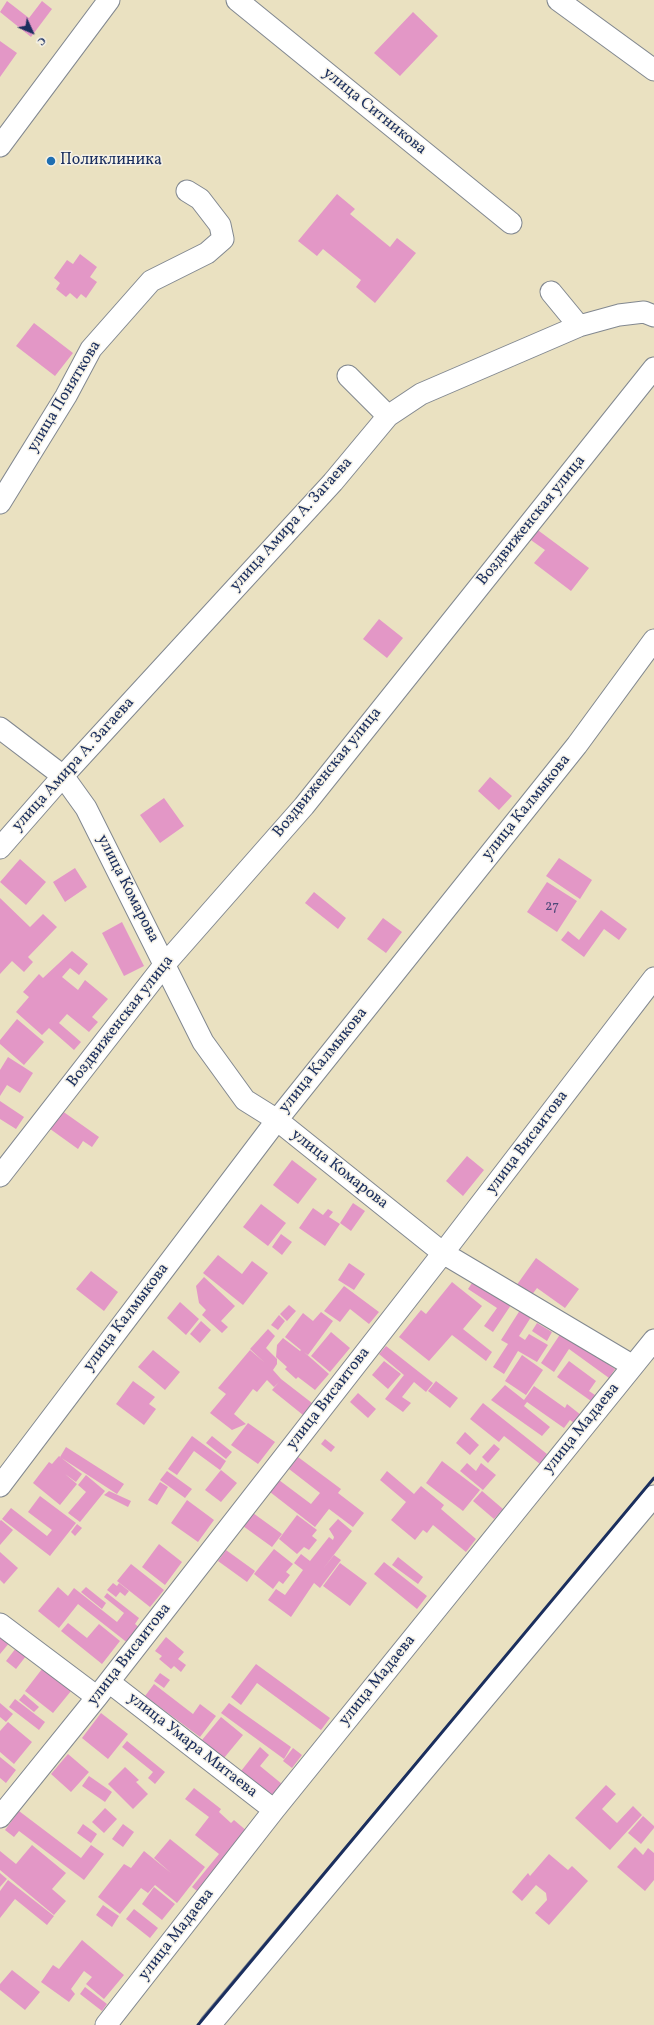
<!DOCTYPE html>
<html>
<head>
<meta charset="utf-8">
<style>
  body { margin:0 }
  #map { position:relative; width:654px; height:2025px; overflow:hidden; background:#eae1c1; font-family:Vollkorn,serif }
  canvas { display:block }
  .north { position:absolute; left:12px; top:12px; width:40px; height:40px; -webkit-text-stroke:3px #f7f3e8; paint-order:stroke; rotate:134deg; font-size:11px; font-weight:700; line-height:16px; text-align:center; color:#1b2f5e }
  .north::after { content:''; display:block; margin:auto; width:14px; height:18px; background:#1b2f5e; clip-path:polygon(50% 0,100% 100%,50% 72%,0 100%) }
</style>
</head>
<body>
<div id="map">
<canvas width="654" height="2025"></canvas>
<div class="north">С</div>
</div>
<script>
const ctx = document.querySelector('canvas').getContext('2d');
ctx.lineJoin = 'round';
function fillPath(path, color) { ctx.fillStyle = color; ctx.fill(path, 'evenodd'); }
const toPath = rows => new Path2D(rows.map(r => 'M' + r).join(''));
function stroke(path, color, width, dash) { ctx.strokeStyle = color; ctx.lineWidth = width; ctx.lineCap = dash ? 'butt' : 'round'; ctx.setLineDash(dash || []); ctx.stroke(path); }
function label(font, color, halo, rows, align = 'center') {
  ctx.font = font + ' Vollkorn,serif'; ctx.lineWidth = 3; ctx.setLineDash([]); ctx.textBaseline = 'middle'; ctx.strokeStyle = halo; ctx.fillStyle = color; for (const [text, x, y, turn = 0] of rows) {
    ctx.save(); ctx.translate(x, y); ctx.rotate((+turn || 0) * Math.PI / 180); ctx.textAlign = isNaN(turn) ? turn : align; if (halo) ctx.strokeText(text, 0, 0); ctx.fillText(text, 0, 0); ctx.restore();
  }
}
fillPath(toPath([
  [7,1,29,18,42,1,52,9,31,37,0,12],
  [413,12,438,36,400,76,374,53],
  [0,41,17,53,0,77],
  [337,194,355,209,350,214,390,247,397,238,416,253,375,303,356,287,361,280,323,249,317,256,298,241],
  [80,254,97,267,90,277,97,282,86,298,81,294,77,299,70,293,66,297,56,289,60,283,54,278,67,260,73,264],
  [34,323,73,353,55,376,16,346],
  [535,528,589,568,571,591,534,563,545,550,528,538],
  [379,619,403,638,387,658,363,639],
  [490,777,512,796,499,810,478,791],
  [164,798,184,826,160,843,140,815],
  [559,858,592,880,580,899,546,876],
  [20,859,46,882,26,905,0,882],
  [75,868,87,887,65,902,53,882],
  [547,882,577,901,557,932,527,912],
  [314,892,346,918,338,929,305,903],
  [0,898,30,927,43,914,57,927,28,957,33,962,24,972,12,961,0,974],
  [601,910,627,929,619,940,604,929,584,957,561,940,568,931,579,940],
  [383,918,402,932,386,953,367,939],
  [122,922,144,966,124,976,102,933],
  [72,951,88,964,79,975,70,968,62,977,78,990,85,980,108,999,92,1017,98,1022,89,1032,67,1014,59,1023,81,1042,74,1050,49,1028,42,1035,16,1012,29,997,23,992,39,974,43,978],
  [17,1019,44,1042,24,1065,0,1044,0,1040],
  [8,1057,33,1073,20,1093,7,1085,0,1096,0,1070],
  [0,1101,24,1117,16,1129,0,1119],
  [58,1108,99,1137,92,1147,83,1141,78,1149,46,1126],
  [467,1156,484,1170,463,1196,446,1181],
  [292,1160,317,1179,298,1204,273,1185],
  [353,1203,365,1211,351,1231,340,1223],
  [261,1204,286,1223,268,1246,243,1227],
  [313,1208,323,1215,328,1209,333,1212,329,1217,340,1224,325,1246,299,1228],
  [281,1234,292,1242,282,1255,272,1247],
  [218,1255,242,1274,252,1261,268,1273,243,1305,203,1273],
  [536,1258,579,1289,565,1308,537,1288,531,1296,516,1286],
  [349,1263,365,1274,354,1290,338,1280],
  [91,1271,118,1292,104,1311,76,1289],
  [204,1277,235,1306,221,1321,228,1327,222,1333,202,1315,206,1310,199,1303,196,1286],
  [474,1280,511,1305,493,1332,484,1326,497,1308,468,1289],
  [452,1282,482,1306,463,1329,492,1352,486,1361,452,1335,429,1361,399,1337,421,1310,426,1314],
  [344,1286,379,1312,369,1324,350,1309,340,1322,324,1311],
  [180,1302,199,1319,186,1335,167,1318],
  [289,1305,296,1311,287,1321,280,1314],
  [522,1307,533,1314,519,1336,525,1340,529,1334,548,1345,537,1362,518,1351,504,1374,493,1367,508,1344,501,1340],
  [321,1312,333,1321,308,1355,304,1352,329,1374,315,1390,298,1377,296,1379,285,1369,287,1367,276,1357,277,1345,283,1338,300,1351,301,1350,285,1337,303,1313,313,1321],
  [279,1315,285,1321,278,1330,271,1325],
  [201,1321,211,1330,200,1343,190,1334],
  [537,1323,552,1332,547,1341,532,1331],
  [268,1329,275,1336,266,1348,277,1359,277,1364,273,1370,281,1379,312,1403,303,1415,272,1390,279,1382,274,1387,267,1380,257,1392,253,1389,234,1414,246,1424,232,1430,210,1413,226,1394,218,1388,250,1350,265,1363,250,1349],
  [331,1332,350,1348,330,1372,311,1356],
  [561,1333,615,1369,609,1378,569,1349,554,1372,541,1363],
  [386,1346,433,1383,426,1392,414,1382,402,1397,411,1403,403,1412,385,1399,404,1375,379,1354],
  [153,1350,180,1372,165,1390,138,1367],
  [522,1355,543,1370,526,1395,505,1381],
  [384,1361,401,1374,388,1389,372,1375],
  [569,1361,596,1381,589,1391,595,1395,591,1401,557,1377],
  [133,1381,155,1397,149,1404,156,1409,144,1425,116,1404],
  [436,1381,458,1398,450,1408,428,1391],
  [505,1385,524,1400,534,1386,565,1408,567,1404,581,1415,574,1423,570,1420,564,1428,527,1402,524,1406,550,1427,542,1436,491,1400],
  [358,1393,376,1409,368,1418,350,1402],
  [483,1403,547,1454,540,1464,504,1436,499,1442,470,1419],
  [248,1423,275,1442,258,1464,231,1445],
  [465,1432,479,1445,470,1455,456,1443],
  [192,1436,226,1461,220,1470,194,1451,177,1475,168,1469],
  [212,1436,232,1452,226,1459,206,1443],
  [325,1439,335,1447,331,1452,321,1444],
  [494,1444,500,1449,488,1463,482,1457],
  [66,1447,124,1484,117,1494,60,1457],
  [59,1456,82,1474,76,1482,65,1474,77,1484,60,1505,33,1483,49,1462,52,1464],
  [298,1457,341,1489,338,1493,364,1513,353,1527,329,1509,315,1527,270,1492,279,1480,311,1504,320,1493,289,1469],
  [442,1461,480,1490,463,1511,426,1483],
  [467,1463,476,1471,481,1463,496,1475,483,1490,460,1471],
  [221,1470,237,1483,221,1502,205,1490],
  [167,1471,192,1489,185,1498,160,1480],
  [387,1471,414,1494,421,1486,444,1505,441,1509,476,1539,466,1552,433,1525,427,1533,423,1530,415,1540,391,1520,406,1502,380,1480],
  [86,1475,105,1491,80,1522,68,1513,86,1492,78,1485],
  [160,1482,168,1487,157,1505,148,1500],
  [109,1491,131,1501,128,1507,104,1495],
  [482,1491,503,1509,494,1519,473,1501],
  [40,1496,76,1523,50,1556,2,1519,11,1508,47,1536,52,1530,28,1512],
  [187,1500,214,1520,198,1542,171,1523],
  [253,1513,282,1534,272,1547,243,1526],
  [297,1515,317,1530,312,1536,317,1540,309,1550,304,1547,297,1554,279,1539],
  [338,1519,352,1531,323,1569,334,1555,341,1560,320,1588,314,1583,291,1617,268,1600,276,1589,285,1595,303,1570,294,1563,301,1554,310,1561,329,1537,333,1540,334,1537,329,1529],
  [1,1520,13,1530,0,1545,0,1521],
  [77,1524,82,1528,75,1536,71,1532],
  [159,1544,182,1562,165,1585,142,1567],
  [274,1549,293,1564,286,1572,290,1575,283,1584,279,1581,273,1589,254,1574],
  [226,1550,255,1571,247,1582,218,1561],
  [0,1552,18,1568,4,1584,0,1580],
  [398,1557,423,1577,418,1584,392,1565],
  [384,1562,427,1596,417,1609,374,1574],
  [340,1563,367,1583,350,1606,323,1586],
  [131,1564,164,1590,150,1607,117,1581],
  [113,1583,117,1586,119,1583,129,1591,125,1596,120,1592,116,1597,107,1590],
  [58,1587,68,1596,74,1588,117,1622,124,1613,104,1597,107,1593,139,1618,135,1624,141,1629,129,1644,78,1604,59,1628,38,1611],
  [86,1587,106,1603,102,1609,81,1592],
  [68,1623,87,1638,99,1624,120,1641,102,1664,61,1631],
  [0,1634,10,1642,0,1654],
  [166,1637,184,1652,178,1659,186,1665,181,1672,174,1666,171,1669,159,1659,162,1656,155,1651],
  [16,1648,26,1656,16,1669,6,1661],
  [256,1664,330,1718,321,1730,257,1683,241,1705,231,1697],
  [42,1669,71,1691,53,1713,25,1691],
  [160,1673,170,1680,164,1688,154,1681],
  [154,1684,193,1714,200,1704,216,1716,200,1737,145,1696],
  [24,1694,39,1707,34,1712,19,1700],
  [15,1699,45,1722,39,1730,9,1707],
  [0,1703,13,1714,6,1722,0,1717],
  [229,1703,291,1747,284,1759,221,1713],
  [101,1713,128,1734,108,1759,82,1738],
  [221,1717,243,1735,224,1758,202,1740],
  [8,1722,32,1742,14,1764,0,1752,0,1731],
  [127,1741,165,1772,155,1784,148,1778,153,1772,122,1747],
  [260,1747,269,1755,260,1766,282,1784,272,1796,241,1771],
  [293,1748,302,1755,292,1768,283,1761],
  [68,1754,89,1772,71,1792,51,1774],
  [0,1757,16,1770,6,1783,0,1778],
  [125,1767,139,1780,136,1782,148,1794,133,1809,108,1784],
  [89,1776,112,1792,105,1802,82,1786],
  [606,1785,616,1794,602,1809,617,1823,633,1806,642,1815,610,1850,575,1818],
  [194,1788,221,1809,219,1812,231,1823,234,1820,248,1832,197,1891,192,1887,219,1854,195,1835,209,1817,185,1799],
  [105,1808,117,1819,104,1833,92,1822],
  [19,1811,81,1858,91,1845,104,1854,84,1880,19,1831,14,1837,5,1830],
  [643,1816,654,1826,654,1828,641,1844,628,1833],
  [83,1824,97,1834,91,1843,77,1833],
  [123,1824,134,1832,123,1847,112,1839],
  [170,1839,205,1867,177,1903,155,1885,148,1893,141,1888,120,1914,98,1897,124,1864,131,1868,144,1851,171,1873,154,1858],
  [32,1845,66,1873,52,1889,66,1901,54,1915,0,1870,0,1851,16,1864],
  [635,1847,643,1855,648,1848,654,1853,654,1880,645,1891,617,1867],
  [549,1854,568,1870,572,1866,588,1881,549,1925,535,1913,547,1900,546,1893,536,1885,522,1901,512,1892,528,1873,530,1876],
  [0,1873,7,1879,0,1887],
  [8,1880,54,1916,47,1925,15,1899,0,1918,0,1891],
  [154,1887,175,1904,162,1920,142,1904],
  [103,1905,119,1916,112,1927,96,1915],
  [134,1909,158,1928,150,1938,126,1919],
  [82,1940,124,1975,104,1999,86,1984,92,1977,84,1971,71,1989,75,1994,69,2002,41,1982,53,1965,59,1969],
  [12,1970,40,1992,25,2010,0,1990,0,1984],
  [85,1987,107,2004,102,2011,80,1994]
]), '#e397c6');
const minor = toPath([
  [237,0,511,223],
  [558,0,654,70],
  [0,146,109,0],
  [551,292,579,326],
  [348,376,388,416],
  [0,503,66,396,91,349,151,281,207,253,223,239,220,225,200,199,187,191],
  [0,728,63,776,86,808,203,1042,245,1100,277,1120,443,1253,633,1366],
  [0,848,63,776,333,482,388,416,421,394,579,326,619,315,644,312,654,316],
  [0,1176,165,964,304,806,654,368],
  [0,1486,277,1120,577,745,654,640],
  [0,1624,97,1697],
  [109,1682,274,1810],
  [0,1817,97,1697,443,1253,654,978],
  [106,2025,274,1810,654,1340],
  [210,2025,654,1496]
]);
stroke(minor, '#828890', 23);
stroke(minor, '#fff', 21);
stroke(toPath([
  [198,2025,654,1478]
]), '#1b2f5e', 3);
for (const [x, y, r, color] of [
  [51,161,5,"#1f6fb2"]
]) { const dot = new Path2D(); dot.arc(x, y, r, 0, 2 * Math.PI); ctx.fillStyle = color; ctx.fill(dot); stroke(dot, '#f7f3e8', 1.5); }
label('14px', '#4d4978', null, [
  ["27",552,907]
]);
label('16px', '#1b2f5e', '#f7f3e8', [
  ["улица Ситникова",374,112,39],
  ["улица Поняткова",65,397,-59],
  ["Воздвиженская улица",532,521,-51],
  ["улица Амира А. Загаева",292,525,-48],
  ["улица Амира А. Загаева",74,765,-48],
  ["Воздвиженская улица",328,773,-51],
  ["улица Калмыкова",527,808,-51],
  ["улица Комарова",127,889,63],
  ["Воздвиженская улица",121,1022,-52],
  ["улица Калмыкова",324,1061,-51],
  ["улица Висаитова",528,1143,-53],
  ["улица Комарова",339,1170,38],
  ["улица Калмыкова",127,1318,-53],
  ["улица Висаитова",329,1399,-52],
  ["улица Мадаева",582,1429,-51],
  ["улица Висаитова",130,1655,-52],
  ["улица Мадаева",378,1681,-51],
  ["улица Умара Митаева",192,1746,38],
  ["улица Мадаева",177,1935,-52]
]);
label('16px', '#1b2f5e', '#f7f3e8', [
  ["Поликлиника",60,161]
], 'left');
</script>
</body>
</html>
